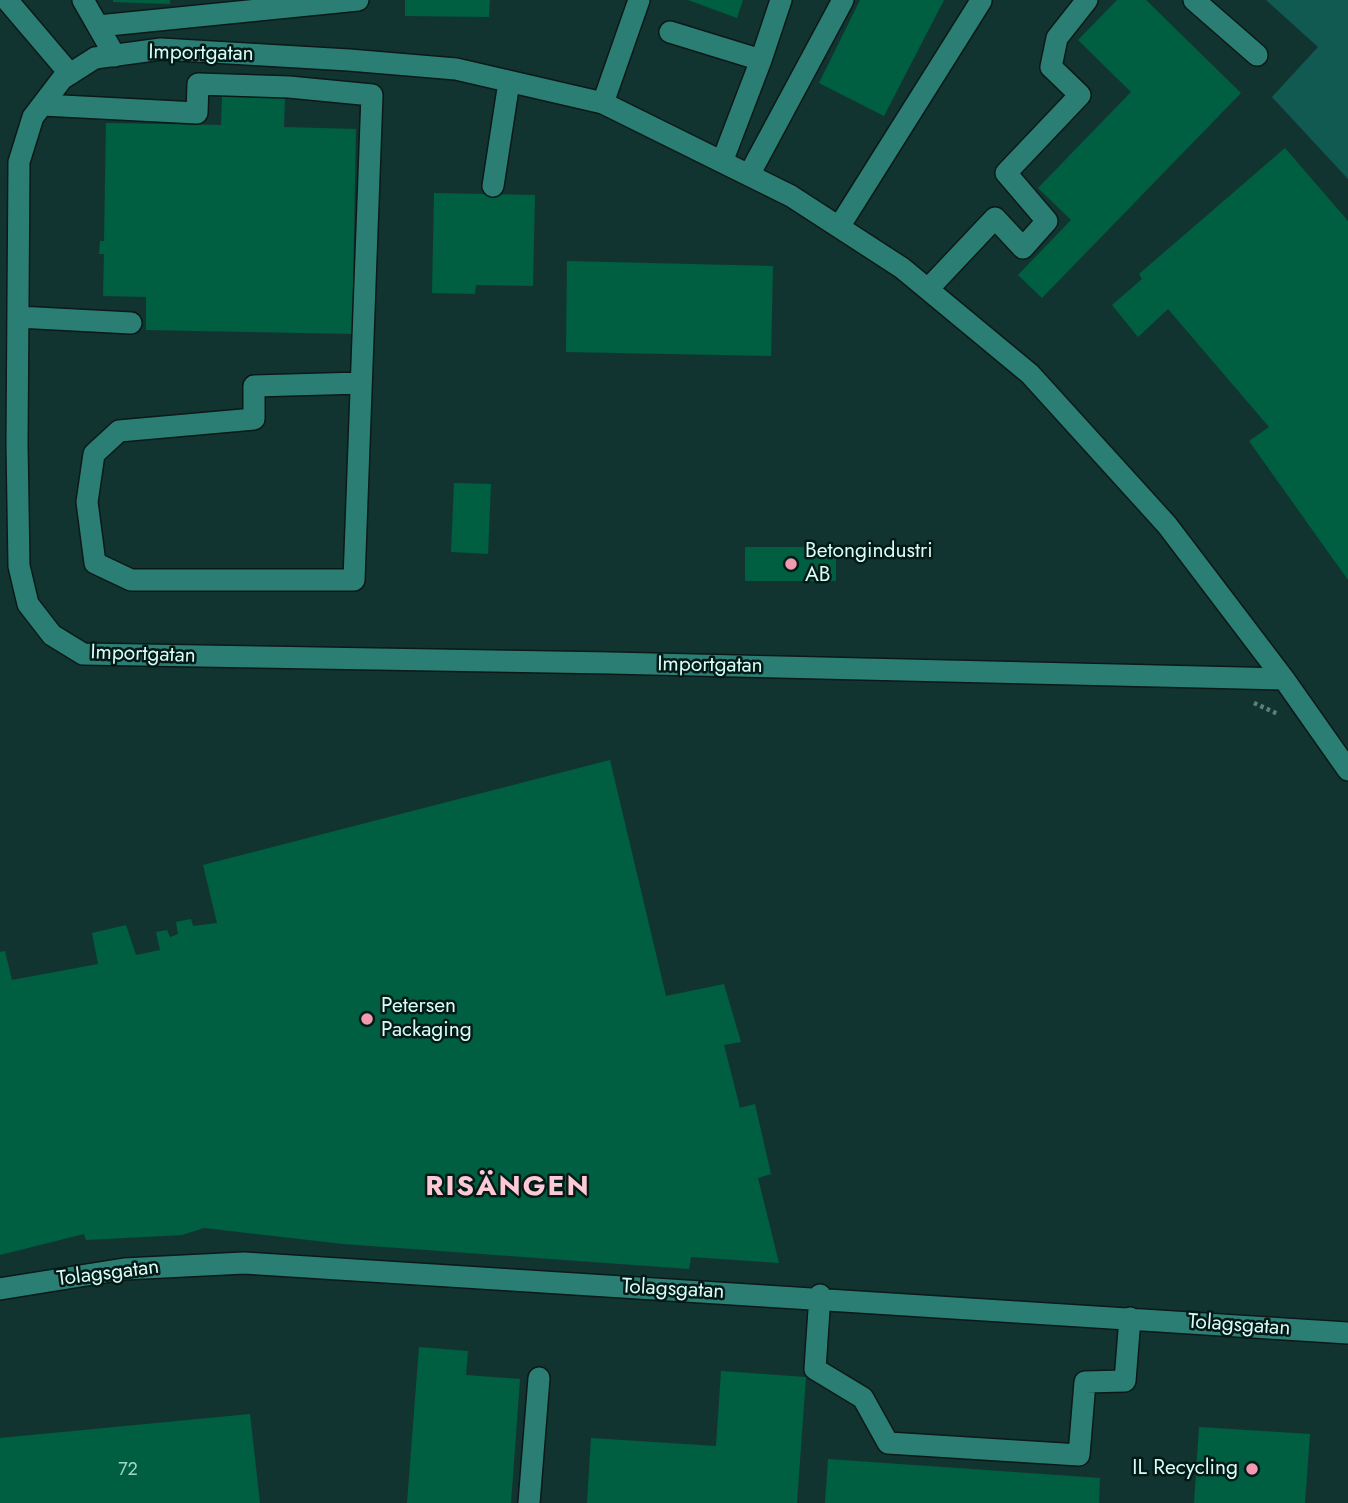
<!DOCTYPE html>
<html>
<head>
<meta charset="utf-8">
<style>
  body { margin:0 }
  canvas { display:block; background:#123430 }
</style>
</head>
<body>
<canvas width="1348" height="1503"></canvas>
<script>
const ctx = document.querySelector('canvas').getContext('2d');
ctx.lineJoin = 'round';
function fillPath(path, color) { ctx.fillStyle = color; ctx.fill(path, 'evenodd'); }
const toPath = rows => new Path2D(rows.map(r => 'M' + r).join(''));
function stroke(path, color, width, dash) { ctx.strokeStyle = color; ctx.lineWidth = width; ctx.lineCap = dash ? 'butt' : 'round'; ctx.setLineDash(dash || []); ctx.stroke(path); }
function label(font, color, halo, rows, align = 'center') {
  ctx.font = font + ' Jost,sans-serif'; ctx.lineWidth = 5; ctx.setLineDash([]); ctx.textBaseline = 'middle'; ctx.strokeStyle = halo; ctx.fillStyle = color; for (const [text, x, y, turn = 0] of rows) {
    ctx.save(); ctx.translate(x, y); ctx.rotate((+turn || 0) * Math.PI / 180); ctx.textAlign = isNaN(turn) ? turn : align; if (halo) ctx.strokeText(text, 0, 0); ctx.fillText(text, 0, 0); ctx.restore();
  }
}
fillPath(toPath([
  [1266,0,1348,0,1348,179,1272,97,1318,47]
]), '#115a52');
fillPath(toPath([
  [113,0,170,0,170,4,113,2],
  [405,0,490,0,489,17,405,16],
  [688,0,743,0,737,18],
  [860,0,944,0,884,116,819,83],
  [1117,0,1146,0,1241,93,1042,298,1018,275,1071,220,1038,188,1131,92,1078,40],
  [222,96,285,97,284,127,356,129,352,334,146,330,146,297,103,296,104,254,99,254,100,241,104,241,106,123,221,125],
  [1285,148,1348,221,1348,580,1249,441,1269,427,1168,309,1138,337,1112,305,1142,279,1139,274],
  [434,193,535,195,533,286,476,285,475,294,432,293],
  [567,261,773,266,771,356,566,352],
  [454,483,491,484,488,554,451,552],
  [745,547,836,547,836,581,745,581],
  [610,760,666,996,724,984,741,1042,724,1045,740,1108,755,1104,771,1174,758,1178,779,1263,691,1257,689,1269,343,1244,204,1228,182,1235,144,1237,86,1240,84,1234,0,1255,0,952,5,951,12,980,98,964,92,933,126,925,136,955,160,950,156,932,167,930,170,937,178,934,176,922,191,919,193,926,217,923,203,865],
  [419,1347,468,1351,466,1375,520,1379,511,1503,407,1503],
  [721,1371,806,1377,797,1503,587,1503,591,1438,716,1446],
  [250,1414,260,1503,0,1503,0,1438],
  [1199,1427,1310,1434,1305,1503,1194,1503],
  [828,1459,1100,1478,1099,1503,825,1503]
]), '#005e41');
const minor = toPath([
  [7,0,70,74],
  [83,0,115,56],
  [1194,0,1257,55],
  [98,26,358,0],
  [670,32,761,60],
  [603,103,639,0],
  [43,105,197,113,198,84,289,87,372,95,354,580,131,580,95,563,87,502,94,454,119,431,254,419,254,386,361,383],
  [722,162,761,60,781,0],
  [749,175,843,0],
  [493,186,509,82],
  [839,227,981,1],
  [928,289,995,218,1023,248,1047,221,1006,173,1080,95,1051,67,1057,38,1087,0],
  [18,317,131,323],
  [1284,679,610,663,83,654,52,635,28,604,19,566,17,444,19,162,33,117,62,79,95,58,161,49,349,60,456,69,603,103,791,196,902,268,1030,374,1167,525,1284,679,1348,770],
  [0,1289,124,1269,244,1263,1348,1333],
  [820,1295,815,1369,863,1398,888,1443,1079,1455,1085,1382,1125,1381,1130,1318],
  [529,1503,539,1378]
]);
stroke(minor, '#0b1917', 24);
stroke(toPath([
  [1254,703,1278,714]
]), '#5c7f7a', 4.5, [3.5, 3.5]);
stroke(minor, '#2b7e74', 21);
for (const [x, y, r, color] of [
  [791,564,7,"#f29ab0"],
  [367,1019,7,"#f29ab0"],
  [1252,1469,7,"#f29ab0"]
]) { const dot = new Path2D(); dot.arc(x, y, r, 0, 2 * Math.PI); ctx.fillStyle = color; ctx.fill(dot); stroke(dot, '#041a17', 2.5); }
label('18px', '#a1d5ca', null, [
  ["72",128,1471]
]);
label('21px', '#d7fdf7', '#041a17', [
  ["Importgatan",201,54,1],
  ["Importgatan",143,655,2],
  ["Importgatan",710,666,1],
  ["Tolagsgatan",108,1274,-7],
  ["Tolagsgatan",673,1290,3],
  ["Tolagsgatan",1239,1326,4]
]);
label('21px', '#d7fdf7', '#041a17', [
  ["Betongindustri",805,552],
  ["AB",805,576],
  ["Petersen",381,1007],
  ["Packaging",381,1031],
  ["IL Recycling",1238,1469,"right"]
], 'left');
ctx.letterSpacing = '2px';
label('bold 28px', '#fdc9d5', '#041a17', [
  ["RISÄNGEN",508,1188]
]);
ctx.letterSpacing = '0px';
</script>
</body>
</html>
